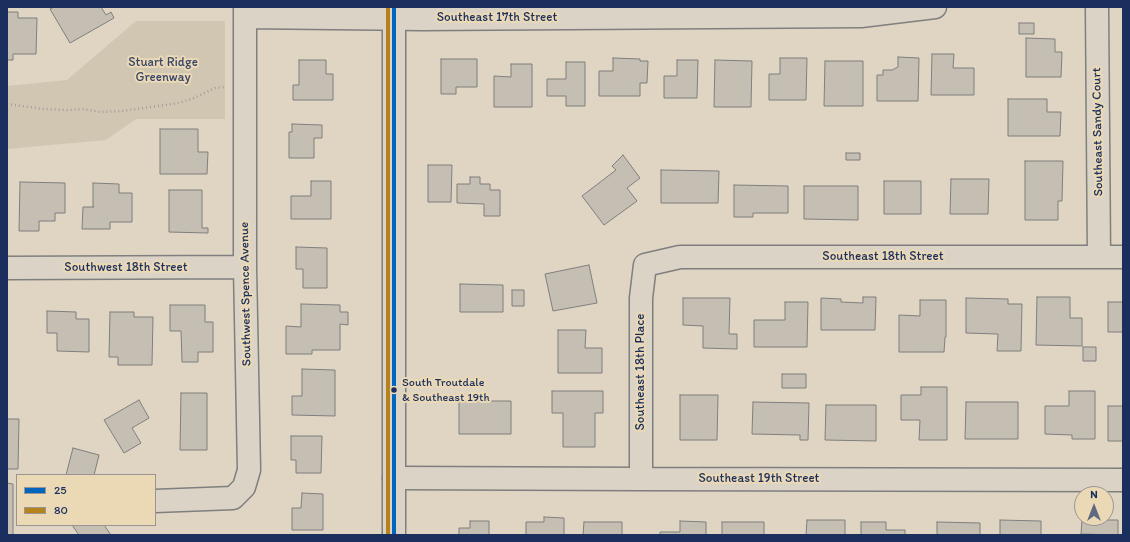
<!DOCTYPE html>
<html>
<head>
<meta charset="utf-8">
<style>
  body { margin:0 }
  #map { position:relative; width:1130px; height:542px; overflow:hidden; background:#dfd5c2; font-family:Itim,sans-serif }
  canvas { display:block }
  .frame { position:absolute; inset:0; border:8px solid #1b2f5e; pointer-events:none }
  .legend { position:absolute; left:16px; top:474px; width:140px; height:52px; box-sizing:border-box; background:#ebd9b6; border:1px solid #989593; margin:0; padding:5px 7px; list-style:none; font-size:12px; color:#1b2f5e }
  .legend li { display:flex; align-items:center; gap:8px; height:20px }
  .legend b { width:20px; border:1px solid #989593 }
  .north { position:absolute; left:1074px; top:486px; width:40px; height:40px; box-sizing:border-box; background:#ebd9b6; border:1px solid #989593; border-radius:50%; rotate:0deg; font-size:11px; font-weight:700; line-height:16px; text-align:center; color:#1b2f5e }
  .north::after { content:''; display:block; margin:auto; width:14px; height:18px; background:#606981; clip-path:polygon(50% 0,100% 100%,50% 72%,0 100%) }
</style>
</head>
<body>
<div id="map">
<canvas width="1130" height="542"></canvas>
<div class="frame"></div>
<ul class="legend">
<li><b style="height:5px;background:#0065bd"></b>25</li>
<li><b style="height:5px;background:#b5821c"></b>80</li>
</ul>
<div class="north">N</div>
</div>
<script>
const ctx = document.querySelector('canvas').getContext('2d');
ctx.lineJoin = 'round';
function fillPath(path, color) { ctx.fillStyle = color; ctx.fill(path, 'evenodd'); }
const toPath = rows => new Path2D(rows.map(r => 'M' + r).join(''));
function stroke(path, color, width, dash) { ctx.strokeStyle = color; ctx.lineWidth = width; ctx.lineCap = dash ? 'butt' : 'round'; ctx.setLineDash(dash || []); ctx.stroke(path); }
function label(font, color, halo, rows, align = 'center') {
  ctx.font = font + ' Itim,sans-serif'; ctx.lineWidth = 4; ctx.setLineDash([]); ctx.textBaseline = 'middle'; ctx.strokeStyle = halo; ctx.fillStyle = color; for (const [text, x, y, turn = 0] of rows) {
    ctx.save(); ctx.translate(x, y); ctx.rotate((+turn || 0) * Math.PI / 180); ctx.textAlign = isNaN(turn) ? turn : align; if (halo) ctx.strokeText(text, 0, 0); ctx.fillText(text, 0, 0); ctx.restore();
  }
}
fillPath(toPath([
  [136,21,225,21,225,119,136,119,106,140,7,149,7,86,67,80]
]), '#d1c6b2');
const building = toPath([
  [54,7,101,7,106,15,111,12,114,18,70,43,50,9,54,7],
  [7,12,18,12,18,18,37,18,36,54,13,54,13,60,7,60,7,12],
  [1019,23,1034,23,1034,34,1019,34,1019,23],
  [1026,38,1055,39,1055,52,1062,52,1061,77,1026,77,1026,38],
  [932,54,954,54,953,68,974,68,974,95,931,95,932,54],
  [898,57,919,58,918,101,877,101,877,75,883,75,883,70,892,70,898,67,898,57],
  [613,58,640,59,640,61,648,61,647,83,640,83,640,96,599,96,599,71,613,71,613,58],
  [780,58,807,58,806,100,769,100,769,74,780,74,780,58],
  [441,59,477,59,477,87,456,87,456,94,441,94,441,59],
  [299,60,326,60,326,74,333,74,333,100,293,100,293,85,299,85,299,60],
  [677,60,698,60,697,98,664,98,664,76,677,76,677,60],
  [715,60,752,61,751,107,714,107,715,60],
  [825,61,863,61,863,106,824,106,825,61],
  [566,62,585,62,585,106,566,106,566,96,547,96,547,79,566,79,566,62],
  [511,64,532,64,532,107,494,107,494,76,511,77,511,64],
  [1008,99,1047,99,1047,112,1061,112,1060,136,1008,136,1008,99],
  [292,124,322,125,322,138,314,138,314,158,289,158,289,132,292,132,292,124],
  [160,129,198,129,198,152,208,152,207,174,160,174,160,129],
  [846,153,860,153,860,160,846,160,846,153],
  [623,155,640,178,627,188,637,201,604,225,582,196,616,170,612,166,623,155],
  [1025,161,1063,161,1062,201,1058,201,1058,220,1025,220,1025,161],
  [428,165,452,165,451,202,428,202,428,165],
  [661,170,719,171,718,203,661,203,661,170],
  [470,177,480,177,480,184,490,184,490,190,500,190,500,216,484,216,484,204,457,203,457,184,470,184,470,177],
  [951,179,989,179,988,214,950,214,951,179],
  [311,181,331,181,331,219,291,219,291,196,311,196,311,181],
  [884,181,921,181,921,214,884,214,884,181],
  [20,182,65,183,65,213,55,213,55,221,39,221,39,231,19,231,20,182],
  [93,183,119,184,119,193,132,193,132,222,110,222,110,229,82,229,83,207,94,207,93,207,93,183],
  [734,185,788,186,788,213,753,213,753,217,734,217,734,185],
  [804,186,858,186,858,220,804,219,804,186],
  [169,190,202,190,202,228,208,228,208,233,169,232,169,190],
  [296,247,327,248,327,288,303,288,303,269,296,269,296,247],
  [589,265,597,303,553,311,545,274,589,265],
  [460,284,503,285,503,312,460,312,460,284],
  [512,290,524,290,524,306,512,306,512,290],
  [863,297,876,297,875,330,821,330,821,298,841,299,841,302,863,303,863,297],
  [1037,297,1070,297,1070,318,1082,318,1082,346,1036,345,1037,297],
  [683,298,730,298,729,334,737,334,737,349,703,348,703,326,683,325,683,298],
  [966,298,1008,299,1008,304,1022,304,1021,351,997,351,998,334,966,333,966,298],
  [920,300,946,300,946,337,945,337,944,352,899,352,899,315,920,316,920,300],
  [785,302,808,302,807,347,754,347,754,320,785,320,785,302],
  [1108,302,1123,302,1123,332,1108,332,1108,302],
  [301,304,340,305,340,312,348,312,348,325,340,324,340,350,312,350,312,354,286,354,286,326,301,327,301,304],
  [170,305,205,305,205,322,213,322,213,352,198,352,198,362,182,362,181,331,170,331,170,305],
  [47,311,76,312,76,319,89,319,89,352,57,351,57,333,47,333,47,311],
  [110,312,134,312,134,317,153,317,152,365,118,365,118,357,109,357,110,312],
  [558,330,586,330,585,348,602,348,602,373,558,373,558,330],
  [1083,347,1096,347,1096,361,1083,361,1083,347],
  [302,369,335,370,335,416,292,415,292,396,302,396,302,369],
  [782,374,806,374,806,388,782,388,782,374],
  [921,387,947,387,947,440,919,440,920,420,901,420,901,395,921,395,921,387],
  [552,391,603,391,603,413,595,413,595,447,563,447,563,413,552,413,552,391],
  [1069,391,1095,391,1095,439,1072,439,1072,435,1045,434,1045,406,1069,406,1069,391],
  [181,393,207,393,207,450,180,450,181,393],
  [680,395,718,395,717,440,680,440,680,395],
  [139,400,149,418,132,428,141,443,124,453,104,420,139,400],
  [459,401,511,401,511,434,459,434,459,401],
  [753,402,809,403,808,440,800,440,800,435,752,434,753,402],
  [966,402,1018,402,1018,439,965,439,966,402],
  [826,405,876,405,876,441,825,440,826,405],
  [1108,406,1123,406,1123,441,1108,441,1108,406],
  [7,419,19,419,18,469,7,469,7,419],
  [291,436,322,436,321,473,296,473,296,460,291,460,291,436],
  [73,448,99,455,94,475,66,475,73,448],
  [7,483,13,484,13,535,7,535,7,483],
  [302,493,323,494,323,530,292,530,292,508,301,508,302,493],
  [544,517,564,518,564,535,526,535,526,522,544,522,544,517],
  [807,520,845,520,845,535,806,535,807,520],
  [1000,520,1041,521,1041,535,1000,535,1000,520],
  [1082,520,1118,520,1118,535,1081,534,1082,520],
  [470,521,489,521,489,535,459,535,459,528,470,528,470,521],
  [680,521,706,522,706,535,660,535,660,532,680,532,680,521],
  [584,522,622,522,622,535,583,535,584,522],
  [722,522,764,522,764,535,722,535,722,522],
  [861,522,886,522,886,530,905,530,905,535,861,535,861,522],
  [937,522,980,523,980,535,937,535,937,522],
  [72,525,104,525,111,535,79,535,72,525]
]);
fillPath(building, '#c5bfb3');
stroke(building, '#7f7f7f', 1);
const street = toPath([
  [1097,7,1099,257],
  [245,17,422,19,861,16,935,7],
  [7,268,245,267],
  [394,478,641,479,1123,480],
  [641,479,641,298,645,265,680,257,1123,257],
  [155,501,233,498,244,487,249,470,245,267,245,7]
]);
const secondary = toPath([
  [394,7,394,535]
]);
stroke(street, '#7f7f7f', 25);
stroke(secondary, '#7f7f7f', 25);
stroke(toPath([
  [7,104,43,109,67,110,82,109,101,112,122,111,179,103,194,98,215,88,225,87]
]), '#a19f9c', 2.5, [1, 3]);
stroke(street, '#dbd3c6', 22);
stroke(secondary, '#dbd3c6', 22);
stroke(toPath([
  [394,7,394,535]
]), '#0065bd', 4);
stroke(toPath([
  [388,7,388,535]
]), '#b5821c', 4);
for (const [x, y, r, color] of [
  [394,390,3.5,"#1b2f5e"]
]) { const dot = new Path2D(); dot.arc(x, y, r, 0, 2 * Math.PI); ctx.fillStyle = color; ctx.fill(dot); stroke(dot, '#ebd9b6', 1.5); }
label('12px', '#1b2f5e', '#ebd9b6', [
  ["South Troutdale",402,383],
  ["& Southeast 19th",402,398]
], 'left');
label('13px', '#1b2f5e', '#ebd9b6', [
  ["Southeast 17th Street",497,18],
  ["Southeast Sandy Court",1098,132,-91],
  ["Southeast 18th Street",883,257],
  ["Southwest 18th Street",126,268],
  ["Southwest Spence Avenue",246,294,-91],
  ["Southeast 18th Place",641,372,-90],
  ["Southeast 19th Street",759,479]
]);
label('13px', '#364569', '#ebd9b6', [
  ["Stuart Ridge",163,63],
  ["Greenway",163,78]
]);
</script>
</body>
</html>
